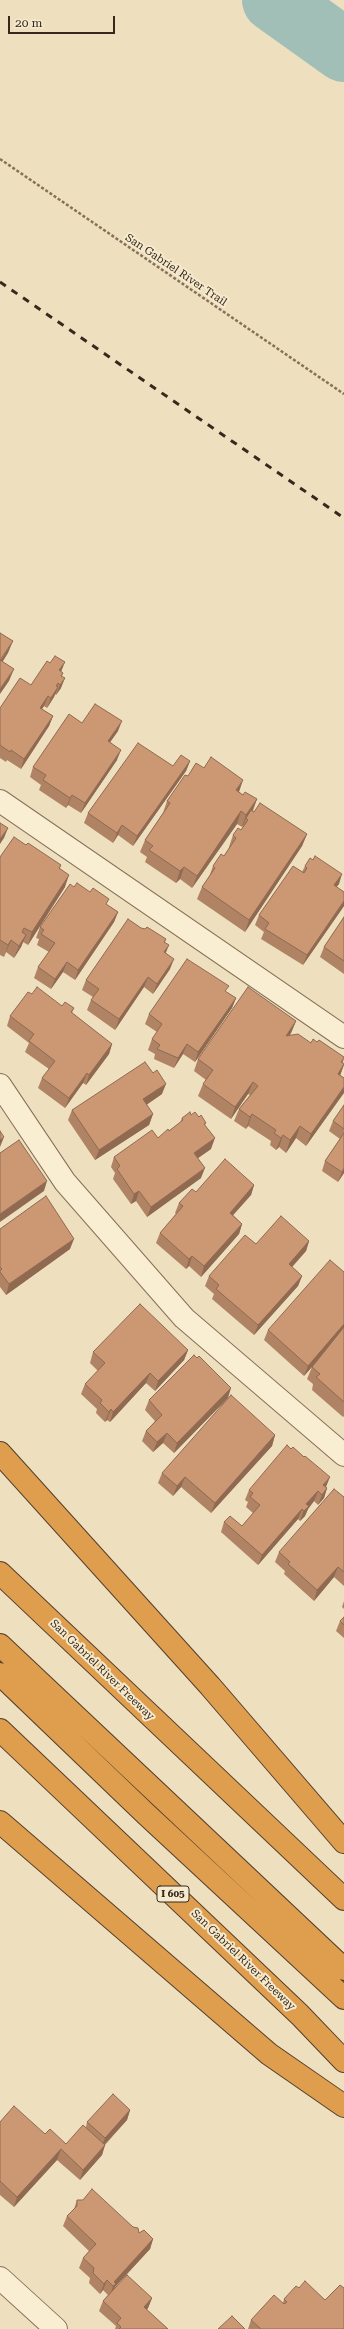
<!DOCTYPE html>
<html>
<head>
<meta charset="utf-8">
<style>
  body { margin:0 }
  #map { position:relative; width:344px; height:2329px; overflow:hidden; background:#eedfbf; font-family:"Roboto Serif",serif }
  canvas { display:block }
  .scale { position:absolute; left:8px; top:16px; width:107px; height:18px; box-sizing:border-box; border:2px solid #36281c; border-top:0; padding-left:5px; font-size:12px; line-height:14px; white-space:nowrap; color:#36281c; -webkit-text-stroke:3px #f5eace; paint-order:stroke }
</style>
</head>
<body>
<div id="map">
<canvas width="344" height="2329"></canvas>
<div class="scale">20 m</div>
</div>
<script>
const ctx = document.querySelector('canvas').getContext('2d');
ctx.lineJoin = 'round';
const toPath = rows => new Path2D(rows.map(r => 'M' + r).join(''));
function stroke(path, color, width, dash) { ctx.strokeStyle = color; ctx.lineWidth = width; ctx.lineCap = dash ? 'butt' : 'round'; ctx.setLineDash(dash || []); ctx.stroke(path); }
function fillPath(path, color) { ctx.fillStyle = color; ctx.fill(path, 'evenodd'); }
function label(font, color, halo, rows, align = 'center') {
  ctx.font = font + ' "Roboto Serif",serif'; ctx.lineWidth = 4; ctx.setLineDash([]); ctx.textBaseline = 'middle'; ctx.strokeStyle = halo; ctx.fillStyle = color; for (const [text, x, y, turn = 0] of rows) {
    ctx.save(); ctx.translate(x, y); ctx.rotate((+turn || 0) * Math.PI / 180); ctx.textAlign = isNaN(turn) ? turn : align; if (halo) ctx.strokeText(text, 0, 0); ctx.fillText(text, 0, 0); ctx.restore();
  }
}
stroke(toPath([
  [274,0,344,50]
]), '#a2bfb7', 64);
const minor = toPath([
  [0,801,344,1037],
  [0,1085,65,1182,184,1318,344,1455],
  [0,2278,56,2329]
]);
const highway = toPath([
  [0,1453,210,1686,344,1842],
  [0,1573,344,1899],
  [0,1645,344,1969],
  [0,1674,147,1815,344,1998],
  [0,1730,300,2015,344,2061],
  [0,1822,269,2054,344,2106]
]);
stroke(minor, '#867057', 24);
stroke(highway, '#543e2c', 24);
stroke(toPath([
  [0,159,344,394]
]), '#867057', 2.5, [3, 2]);
stroke(minor, '#f9edd2', 22);
stroke(highway, '#df9e4e', 22);
stroke(toPath([
  [0,282,344,518]
]), '#36281c', 3, [7, 7]);
fillPath(toPath([
  [61,671,63,673,62,676,61,688,56,695,55,694,54,697,47,708,44,706,42,709,53,716,49,726,21,769,7,760,6,762,0,758,0,708,31,685],
  [82,723,118,731,110,742,117,760,81,813,68,805,66,808,39,790,41,785,30,777,33,767],
  [190,761,186,771,133,846,118,835,113,843,84,823,88,813,173,766],
  [238,792,243,795,257,799,253,811,254,812,307,834,302,846,245,932,197,899,202,887,209,877,213,866,224,856,229,848,229,847,233,835,241,830,244,824,242,827,237,824,192,888,180,879,176,883,145,862,147,857,140,852,145,840,163,813,167,801],
  [26,845,61,865,60,868,65,887,28,945,23,942,21,947,14,958,6,952,4,957,0,955,0,857],
  [305,866,339,884,336,887,344,892,344,906,303,965,261,939,264,932,255,925,259,915,302,872],
  [107,905,118,912,114,922,75,980,63,972,51,989,34,978,38,967,49,952,37,945,39,939,36,938,40,927],
  [344,917,344,974,320,957,324,947],
  [141,928,166,939,165,942,166,953,170,969,153,994,144,987,115,1030,87,1010,91,1000,93,997,82,990,86,980],
  [226,992,236,998,232,1008,195,1062,183,1054,174,1068,154,1059,155,1054,148,1050,152,1039,157,1032,145,1024,149,1014],
  [32,994,62,1006,74,1008,72,1013,112,1044,109,1054,86,1085,83,1083,65,1108,38,1088,42,1078,49,1069,25,1052,29,1043,7,1026,10,1016],
  [296,1021,291,1033,290,1035,311,1043,317,1042,344,1057,343,1063,344,1065,340,1075,344,1078,344,1092,306,1146,296,1138,286,1153,279,1147,276,1150,270,1145,271,1141,248,1126,246,1129,234,1121,239,1109,250,1095,248,1094,231,1119,198,1096,203,1084,206,1080,194,1071,198,1059],
  [153,1073,162,1094,146,1105,153,1114,149,1125,95,1160,68,1120,72,1110],
  [344,1105,344,1173,338,1182,322,1171,325,1161,340,1139,329,1131,333,1121],
  [191,1115,199,1117,206,1123,205,1125,211,1149,198,1158,201,1178,147,1217,136,1201,131,1204,113,1179,115,1173,111,1167,114,1157,158,1138,180,1123,182,1118],
  [254,1185,251,1195,233,1215,242,1224,239,1234,201,1277,189,1266,186,1269,156,1243,160,1233,176,1214,175,1213,179,1203,196,1192],
  [0,1229,70,1249,6,1295,0,1287],
  [309,1241,306,1251,292,1267,302,1276,298,1286,254,1335,212,1299,214,1294,205,1286,209,1276,256,1244],
  [344,1272,344,1416,343,1417,312,1390,313,1384,307,1379,312,1367,304,1376,264,1340,268,1330],
  [188,1350,184,1360,155,1391,146,1383,110,1422,107,1420,105,1422,96,1413,97,1409,81,1394,85,1384,98,1371,90,1363,93,1352],
  [228,1398,174,1453,163,1443,153,1452,142,1441,146,1431,155,1421,145,1410,149,1400],
  [275,1435,272,1446,211,1513,181,1487,173,1496,158,1483,162,1473],
  [326,1487,327,1488,324,1498,318,1505,314,1501,308,1509,305,1516,300,1521,298,1519,258,1565,221,1532,224,1522,242,1526,253,1513,246,1507,248,1502,245,1500,249,1490],
  [344,1497,344,1586,334,1577,314,1601,284,1574,285,1571,275,1562,279,1552],
  [344,1601,344,1609,342,1607],
  [344,1617,344,1638,336,1631,340,1621],
  [130,2110,127,2120,105,2145,102,2155,80,2180,57,2160,14,2207,0,2195,0,2122,45,2134,66,2144,86,2127,87,2122],
  [77,2200,139,2233,153,2239,150,2249,114,2288,152,2298,148,2308,147,2310,168,2329,115,2329,116,2326,99,2311,103,2301,108,2295,103,2290,100,2294,89,2283,90,2278,79,2268,83,2258,89,2251,63,2226,67,2216,74,2209],
  [299,2288,325,2300,344,2329,248,2329,251,2320,283,2303,284,2299]
]), '#af8364');
fillPath(toPath([
  [13,641,8,653,0,666,0,661],
  [65,662,61,672,59,670],
  [14,669,9,681,0,694,0,689],
  [65,678,61,688,56,695,60,685],
  [58,687,54,697,47,708,51,698],
  [48,696,44,706,36,718,40,708],
  [53,716,49,726,21,769,24,759],
  [122,721,118,731,104,751,108,741],
  [121,750,117,760,81,813,85,803],
  [190,761,186,771,133,846,137,836],
  [243,780,239,792,232,802,236,790],
  [72,795,68,805,66,808,70,798],
  [257,799,252,811,246,818,244,824,242,827,246,815],
  [241,811,237,824,192,888,197,876],
  [122,825,118,835,113,843,117,833],
  [8,828,4,838,0,844,0,839],
  [307,834,302,846,245,932,249,920],
  [184,867,180,879,176,883,180,871],
  [342,874,339,884,330,895,334,885],
  [69,875,65,887,28,945,32,932],
  [344,901,344,906,303,965,307,955],
  [118,912,114,922,75,980,78,970],
  [26,935,21,947,14,958,19,946],
  [11,940,6,952,4,957,8,945],
  [169,945,165,955,164,952],
  [174,959,170,969,153,994,157,984],
  [67,962,63,972,51,989,55,979],
  [148,977,144,987,115,1030,119,1019],
  [236,998,232,1008,195,1062,198,1052],
  [296,1021,291,1033,281,1048,286,1036],
  [112,1044,109,1054,86,1085,89,1075],
  [187,1044,183,1054,174,1068,178,1058],
  [344,1064,340,1076,338,1074],
  [87,1073,83,1083,65,1108,69,1098],
  [253,1082,248,1094,231,1119,235,1107],
  [166,1084,162,1094,139,1110,143,1099],
  [344,1087,344,1093,306,1146,311,1134],
  [153,1114,149,1125,95,1160,99,1150],
  [252,1114,248,1126,246,1129,250,1117],
  [300,1126,296,1138,286,1153,290,1140],
  [283,1135,279,1147,276,1150,281,1138],
  [4,1137,0,1147,0,1140],
  [215,1138,211,1149,191,1163,194,1153],
  [205,1168,201,1178,147,1217,151,1207],
  [344,1168,344,1173,338,1182,342,1172],
  [47,1181,44,1191,0,1222,0,1214],
  [254,1185,251,1195,226,1223,230,1213],
  [139,1191,136,1201,131,1204,134,1194],
  [242,1224,239,1234,201,1277,204,1266],
  [74,1239,70,1249,6,1295,9,1284],
  [309,1241,306,1251,285,1275,289,1264],
  [192,1256,189,1266,186,1269,189,1259],
  [302,1276,298,1286,254,1335,258,1325],
  [344,1324,344,1330,304,1376,308,1366],
  [188,1350,184,1360,155,1391,158,1381],
  [150,1373,146,1383,110,1422,113,1412],
  [231,1388,228,1398,174,1453,177,1443],
  [111,1409,107,1420,105,1422,109,1412],
  [167,1433,163,1443,153,1452,157,1442],
  [275,1435,272,1446,211,1513,215,1503],
  [185,1477,181,1487,173,1496,177,1486],
  [330,1477,326,1487,320,1495,323,1485],
  [327,1488,324,1498,318,1505,322,1495],
  [318,1491,314,1501,308,1509,305,1516,300,1521,306,1504],
  [302,1509,298,1519,258,1565,262,1555],
  [338,1567,334,1577,314,1601,317,1590],
  [130,2110,127,2120,101,2148,105,2138],
  [105,2145,102,2155,80,2180,83,2170],
  [61,2149,57,2160,14,2207,17,2197],
  [153,2239,150,2249,115,2287,112,2294,110,2296,113,2286,114,2282],
  [107,2280,103,2290,100,2294,104,2284],
  [152,2298,148,2308,141,2317,144,2307]
]), '#8f6a51');
const building = toPath([
  [0,633,13,641,0,660,14,669,0,689,0,633],
  [55,656,65,662,59,670,63,673,61,676,65,678,60,685,58,683,56,686,58,687,51,698,48,696,40,708,53,716,24,759,11,750,10,752,0,745,0,708,20,678,31,685,47,661,50,663,55,656],
  [95,704,122,721,108,741,121,750,85,803,72,795,70,798,43,780,46,775,33,767,69,714,82,723,95,704],
  [138,743,173,766,181,755,190,761,137,836,122,825,117,833,88,813,138,743],
  [211,757,243,780,236,790,243,795,245,792,257,799,246,815,241,811,197,876,184,867,180,871,149,850,153,846,145,840,170,803,167,801,185,775,188,776,196,763,204,768,211,757],
  [260,803,307,834,249,920,202,887,215,868,213,866,221,854,224,856,236,838,233,835,238,828,241,830,248,820,246,818,251,810,254,812,260,803],
  [0,823,8,828,0,839,0,823],
  [14,837,26,845,28,843,61,865,59,868,69,875,32,932,24,928,22,932,26,935,19,946,11,940,8,945,0,940,0,857,14,837],
  [315,856,342,874,334,885,344,892,344,901,307,955,265,929,269,923,259,915,293,866,304,873,307,868,305,866,310,858,313,860,315,856],
  [77,883,90,892,93,888,109,899,106,904,118,912,78,970,67,962,55,979,38,967,55,943,41,934,44,930,40,927,70,884,74,887,77,883],
  [344,917,344,961,324,947,344,917],
  [128,919,141,928,145,929,147,927,166,939,164,942,169,945,164,952,174,959,157,984,148,977,119,1019,91,1000,99,989,86,980,128,919],
  [187,959,229,986,225,991,236,998,198,1052,187,1044,178,1058,157,1049,160,1045,152,1039,162,1024,149,1014,187,959],
  [37,987,62,1006,65,1002,74,1008,71,1012,112,1044,89,1075,87,1073,69,1098,42,1078,55,1061,29,1041,34,1034,10,1016,28,992,32,994,37,987],
  [248,987,296,1021,286,1036,298,1034,311,1043,313,1039,317,1042,319,1040,344,1057,344,1058,341,1062,344,1064,338,1074,344,1078,344,1087,311,1134,300,1126,290,1140,283,1135,281,1138,274,1133,276,1130,252,1114,250,1117,239,1109,258,1086,253,1082,235,1107,203,1084,213,1070,198,1059,248,987],
  [145,1062,153,1073,157,1070,166,1084,143,1099,153,1114,99,1150,72,1110,145,1062],
  [344,1105,344,1129,333,1121,344,1105],
  [190,1112,191,1115,195,1112,199,1117,201,1115,206,1123,204,1124,215,1138,194,1153,205,1168,151,1207,139,1191,134,1194,117,1169,120,1166,114,1157,152,1130,158,1138,168,1129,169,1131,183,1120,182,1118,190,1112],
  [0,1131,4,1137,0,1140,0,1131],
  [344,1133,344,1168,342,1172,325,1161,344,1133],
  [19,1140,47,1181,0,1214,0,1153,19,1140],
  [225,1159,254,1185,230,1213,242,1224,204,1266,192,1256,189,1259,160,1233,183,1206,179,1203,192,1189,196,1192,225,1159],
  [46,1196,74,1239,9,1284,0,1272,0,1271,2,1269,0,1267,0,1229,46,1196],
  [281,1216,309,1241,289,1264,302,1276,258,1325,216,1289,219,1285,209,1276,245,1235,256,1244,281,1216],
  [330,1260,344,1272,344,1324,308,1366,268,1330,330,1260],
  [140,1304,188,1350,158,1381,150,1373,113,1412,111,1409,109,1412,100,1403,102,1400,85,1384,105,1363,93,1352,140,1304],
  [344,1327,344,1402,316,1377,320,1374,312,1367,344,1327],
  [194,1355,197,1358,199,1356,231,1388,177,1443,167,1433,157,1442,146,1431,162,1415,149,1400,194,1355],
  [231,1395,275,1435,215,1503,185,1477,177,1486,162,1473,231,1395],
  [287,1445,291,1449,293,1447,304,1457,305,1456,330,1477,323,1485,327,1488,322,1495,318,1491,306,1504,309,1506,304,1511,302,1509,262,1555,224,1522,230,1516,242,1526,260,1505,250,1497,253,1493,249,1490,287,1445],
  [334,1489,344,1497,344,1572,338,1567,317,1590,288,1564,290,1562,279,1552,334,1489],
  [344,1617,344,1625,340,1621,344,1617],
  [113,2094,130,2110,105,2138,87,2122,113,2094],
  [14,2106,45,2134,50,2129,66,2144,83,2125,105,2145,83,2170,61,2149,17,2197,0,2181,0,2122,14,2106],
  [92,2189,133,2227,138,2228,139,2233,144,2230,153,2239,114,2282,116,2284,113,2286,107,2280,104,2284,93,2273,94,2268,83,2258,96,2244,67,2216,77,2206,77,2200,83,2200,92,2189],
  [127,2275,152,2298,144,2307,168,2329,119,2329,121,2327,117,2323,121,2318,103,2301,127,2275],
  [305,2281,325,2300,340,2285,344,2288,344,2329,261,2329,251,2320,274,2295,284,2304,287,2302,284,2299,296,2286,299,2288,305,2281],
  [232,2316,245,2329,218,2329,232,2316]
]);
fillPath(building, '#cc9874');
stroke(building, '#8f6a51', 1);
for (const [x, y, w] of [
  [173,1894,32]
]) { const box = new Path2D(); box.roundRect(x - w / 2, y - 8, w, 16, 3); ctx.fillStyle = '#f5eace'; ctx.fill(box); stroke(box, '#36281c', 1); }
label('bold 10px', '#36281c', null, [
  ["I 605",173,1894]
]);
label('11px', '#36281c', '#f5eace', [
  ["San Gabriel River Trail",176,270,34],
  ["San Gabriel River Freeway",102,1670,44],
  ["San Gabriel River Freeway",243,1960,44]
]);
</script>
</body>
</html>
